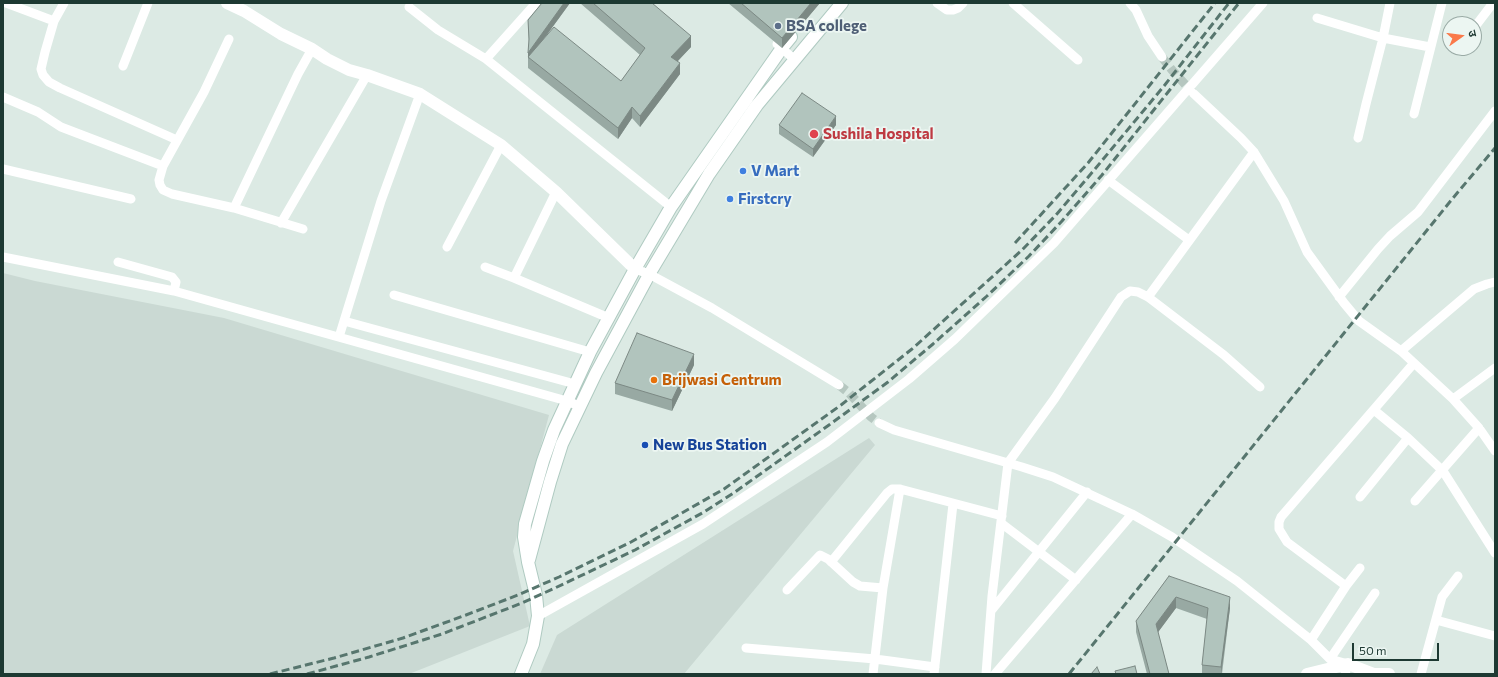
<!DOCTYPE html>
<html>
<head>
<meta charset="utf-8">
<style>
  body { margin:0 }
  #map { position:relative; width:1498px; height:677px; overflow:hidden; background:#dceae4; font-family:Commissioner,"Noto Sans Devanagari",sans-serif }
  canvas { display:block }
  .frame { position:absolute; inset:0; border:4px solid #1d3932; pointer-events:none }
  .north { position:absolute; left:1442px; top:16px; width:40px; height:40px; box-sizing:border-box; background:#ecf6f2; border:1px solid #99aaa5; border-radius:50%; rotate:76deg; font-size:11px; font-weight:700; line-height:16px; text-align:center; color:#1d3932 }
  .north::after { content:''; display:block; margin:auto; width:14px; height:18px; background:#fa794a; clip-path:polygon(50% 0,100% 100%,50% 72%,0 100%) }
  .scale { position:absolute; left:1352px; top:643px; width:87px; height:18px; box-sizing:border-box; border:2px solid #1d3932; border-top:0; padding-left:5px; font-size:12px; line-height:14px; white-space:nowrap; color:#1d3932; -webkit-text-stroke:3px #ecf6f2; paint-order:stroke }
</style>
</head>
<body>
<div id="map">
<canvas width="1498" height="677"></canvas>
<div class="frame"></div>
<div class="north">उ</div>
<div class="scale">50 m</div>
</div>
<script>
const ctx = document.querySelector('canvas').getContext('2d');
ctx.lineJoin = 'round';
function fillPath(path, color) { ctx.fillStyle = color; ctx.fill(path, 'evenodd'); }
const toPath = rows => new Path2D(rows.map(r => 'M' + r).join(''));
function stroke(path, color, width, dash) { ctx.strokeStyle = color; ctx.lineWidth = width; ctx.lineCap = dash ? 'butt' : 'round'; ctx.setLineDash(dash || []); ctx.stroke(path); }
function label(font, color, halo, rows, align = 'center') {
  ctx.font = font + ' Commissioner,sans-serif'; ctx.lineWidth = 3.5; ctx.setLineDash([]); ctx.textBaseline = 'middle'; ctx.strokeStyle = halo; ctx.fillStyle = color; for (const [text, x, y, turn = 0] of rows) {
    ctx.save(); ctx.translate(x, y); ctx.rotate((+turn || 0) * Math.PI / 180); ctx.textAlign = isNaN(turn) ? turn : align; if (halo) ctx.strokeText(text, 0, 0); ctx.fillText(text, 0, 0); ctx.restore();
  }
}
fillPath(toPath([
  [3,273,35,281,224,318,549,415,513,551,530,626,409,674,3,674],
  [869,438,875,445,684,674,540,674,557,635]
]), '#cad9d3');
stroke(toPath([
  [1162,57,1172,70,1193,93],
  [839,385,849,393,871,417,879,423]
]), '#b6c7c0', 9, [9, 4.5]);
const secondary = toPath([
  [529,560,550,482,562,444,596,373,651,271,709,174,757,105,842,3],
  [521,674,533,644,538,616,536,595,528,562,524,537,525,524,543,461,554,430,590,352,635,269,671,207,782,48,791,37]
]);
stroke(secondary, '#afcac1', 14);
stroke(toPath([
  [6,3,54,21],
  [64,3,54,21,45,52,41,69,43,75,49,82,60,88,177,140],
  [937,3,947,10,953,10,958,8,963,3],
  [1013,3,1078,60],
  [1130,3,1136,10,1148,36,1162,57],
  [409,7,438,30,486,59,671,207],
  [1317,18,1383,38,1430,47],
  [1474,28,1493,3],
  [229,39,204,92,163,166,159,180,160,185,163,190,172,194,234,208,303,229],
  [777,44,795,60],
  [486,59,536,3],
  [123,66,148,3],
  [1193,93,1241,138,1254,152,1284,201,1307,252,1344,303,1359,321,1401,351,1453,399,1479,428,1495,451],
  [3,97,38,112,61,127,163,166],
  [1414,114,1442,3],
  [1358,138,1366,104,1383,38,1390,3],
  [3,169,131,199],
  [1108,180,1189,240],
  [234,208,298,74,312,49],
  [281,223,367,75],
  [447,247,501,145],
  [3,257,174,291,567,401,579,406],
  [118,262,172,277,176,282,174,291],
  [485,267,514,278,609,318],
  [635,269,649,274,712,308,839,385],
  [514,278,556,192],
  [394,295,590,352],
  [1148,297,1254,152],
  [1339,297,1378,249,1390,236,1418,212,1495,111],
  [344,321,575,384],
  [339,337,381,201,420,94],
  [1401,351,1474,289,1487,284,1495,282],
  [1453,399,1495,368],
  [1374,410,1408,438,1443,471,1495,553],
  [879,423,894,430,1022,467,1053,477,1132,514,1172,537,1237,581,1311,640,1330,659,1348,664,1345,674],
  [1360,497,1408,438],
  [1415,501,1479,428],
  [1001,523,1076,580],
  [831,562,887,493,892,489,900,489,1002,516],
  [1346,586,1287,542,1279,529,1279,522,1281,517,1414,363],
  [787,590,820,555,828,559,853,582,860,586,883,588],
  [991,611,1087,492],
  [538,616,703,524,827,442,909,379,955,339,1054,243,1263,3],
  [1436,620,1495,636],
  [1311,640,1346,586,1360,568],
  [746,648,875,659,935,667],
  [1330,659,1375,593],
  [873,674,883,588,900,489],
  [934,674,953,504],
  [986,674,992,596,1008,463,1055,398,1121,297,1130,291,1138,292,1148,297,1224,355,1260,387],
  [995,674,1132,514],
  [1421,674,1442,597,1458,576]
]), '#fff', 9);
stroke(toPath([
  [227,3,244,11,281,34,312,49,327,59,349,70,367,75,420,94,501,145,556,192,635,269],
  [1307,674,1348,664,1374,674,1389,674]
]), '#fff', 12);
stroke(secondary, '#fff', 12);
stroke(toPath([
  [1015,243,1088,163,1215,3],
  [270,674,334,658,403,638,466,615,518,595,559,577,631,542,724,489,841,405,912,349,1022,250,1056,215,1095,169,1164,86,1229,3],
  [307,674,369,657,442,634,522,603,555,588,635,550,704,512,735,492,829,425,888,382,933,344,987,296,1029,256,1062,221,1102,175,1239,3],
  [1069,674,1453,198,1495,148]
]), '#57766e', 3, [8, 4]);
fillPath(toPath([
  [542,3,570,3,544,39,621,81,640,55,580,3,652,3,691,47,678,61,680,74,640,127,632,118,618,139,528,68,528,53,529,43,528,29,528,20],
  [728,3,820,3,782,48],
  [779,125,836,125,813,157,779,134],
  [694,365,672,411,615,394,615,383],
  [1169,576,1230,608,1222,674,1202,674,1202,665,1207,619,1176,608,1158,632,1169,674,1147,674,1136,632,1136,621]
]), '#98a9a3');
fillPath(toPath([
  [564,3,570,3,529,59,528,57,528,53],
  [811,3,820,3,782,48,782,38],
  [691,36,691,47,671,68,671,57],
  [680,63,680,74,640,127,640,116],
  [632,107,632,118,618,139,618,128],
  [836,116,836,125,813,157,813,149],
  [694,354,694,365,672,411,672,400],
  [1176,597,1176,608,1156,635,1156,624],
  [1230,597,1230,608,1221,674,1221,667]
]), '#7c8984');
const building = toPath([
  [542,3,564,3,528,53,529,39,528,20,542,3],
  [593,3,652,3,691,36,671,57,680,63,640,116,632,107,618,128,528,57,554,27,621,81,645,48,593,3],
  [741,3,811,3,782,38,741,3],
  [802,93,836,116,813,149,779,125,802,93],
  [637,333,694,354,672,400,615,383,637,333],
  [1169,576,1230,597,1221,667,1202,665,1208,608,1176,597,1156,624,1169,674,1150,674,1136,621,1169,576],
  [1135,666,1137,674,1116,674,1115,671,1135,666],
  [1097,667,1100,674,1091,674,1097,667]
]);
fillPath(building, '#b1c4bd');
stroke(building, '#7c8984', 1);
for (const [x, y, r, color] of [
  [778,26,4,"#5c6f8a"],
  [814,134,5,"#e0444e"],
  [743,171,4,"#3f7fe0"],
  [730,199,4,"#3f7fe0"],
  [654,380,4,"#e8710a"],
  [645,445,4,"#1a4fb4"]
]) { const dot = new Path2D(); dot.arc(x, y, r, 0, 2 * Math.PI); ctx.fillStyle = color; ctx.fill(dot); stroke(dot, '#ecf6f2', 1.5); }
label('bold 15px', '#4e5e75', '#ecf6f2', [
  ["BSA college",786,26]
], 'left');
label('bold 15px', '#be3a42', '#ecf6f2', [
  ["Sushila Hospital",823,134]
], 'left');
label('bold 15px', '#366cbe', '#ecf6f2', [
  ["V Mart",751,171],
  ["Firstcry",738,199]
], 'left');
label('bold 15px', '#c56008', '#ecf6f2', [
  ["Brijwasi Centrum",662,380]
], 'left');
label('bold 15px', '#164399', '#ecf6f2', [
  ["New Bus Station",653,445]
], 'left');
</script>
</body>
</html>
